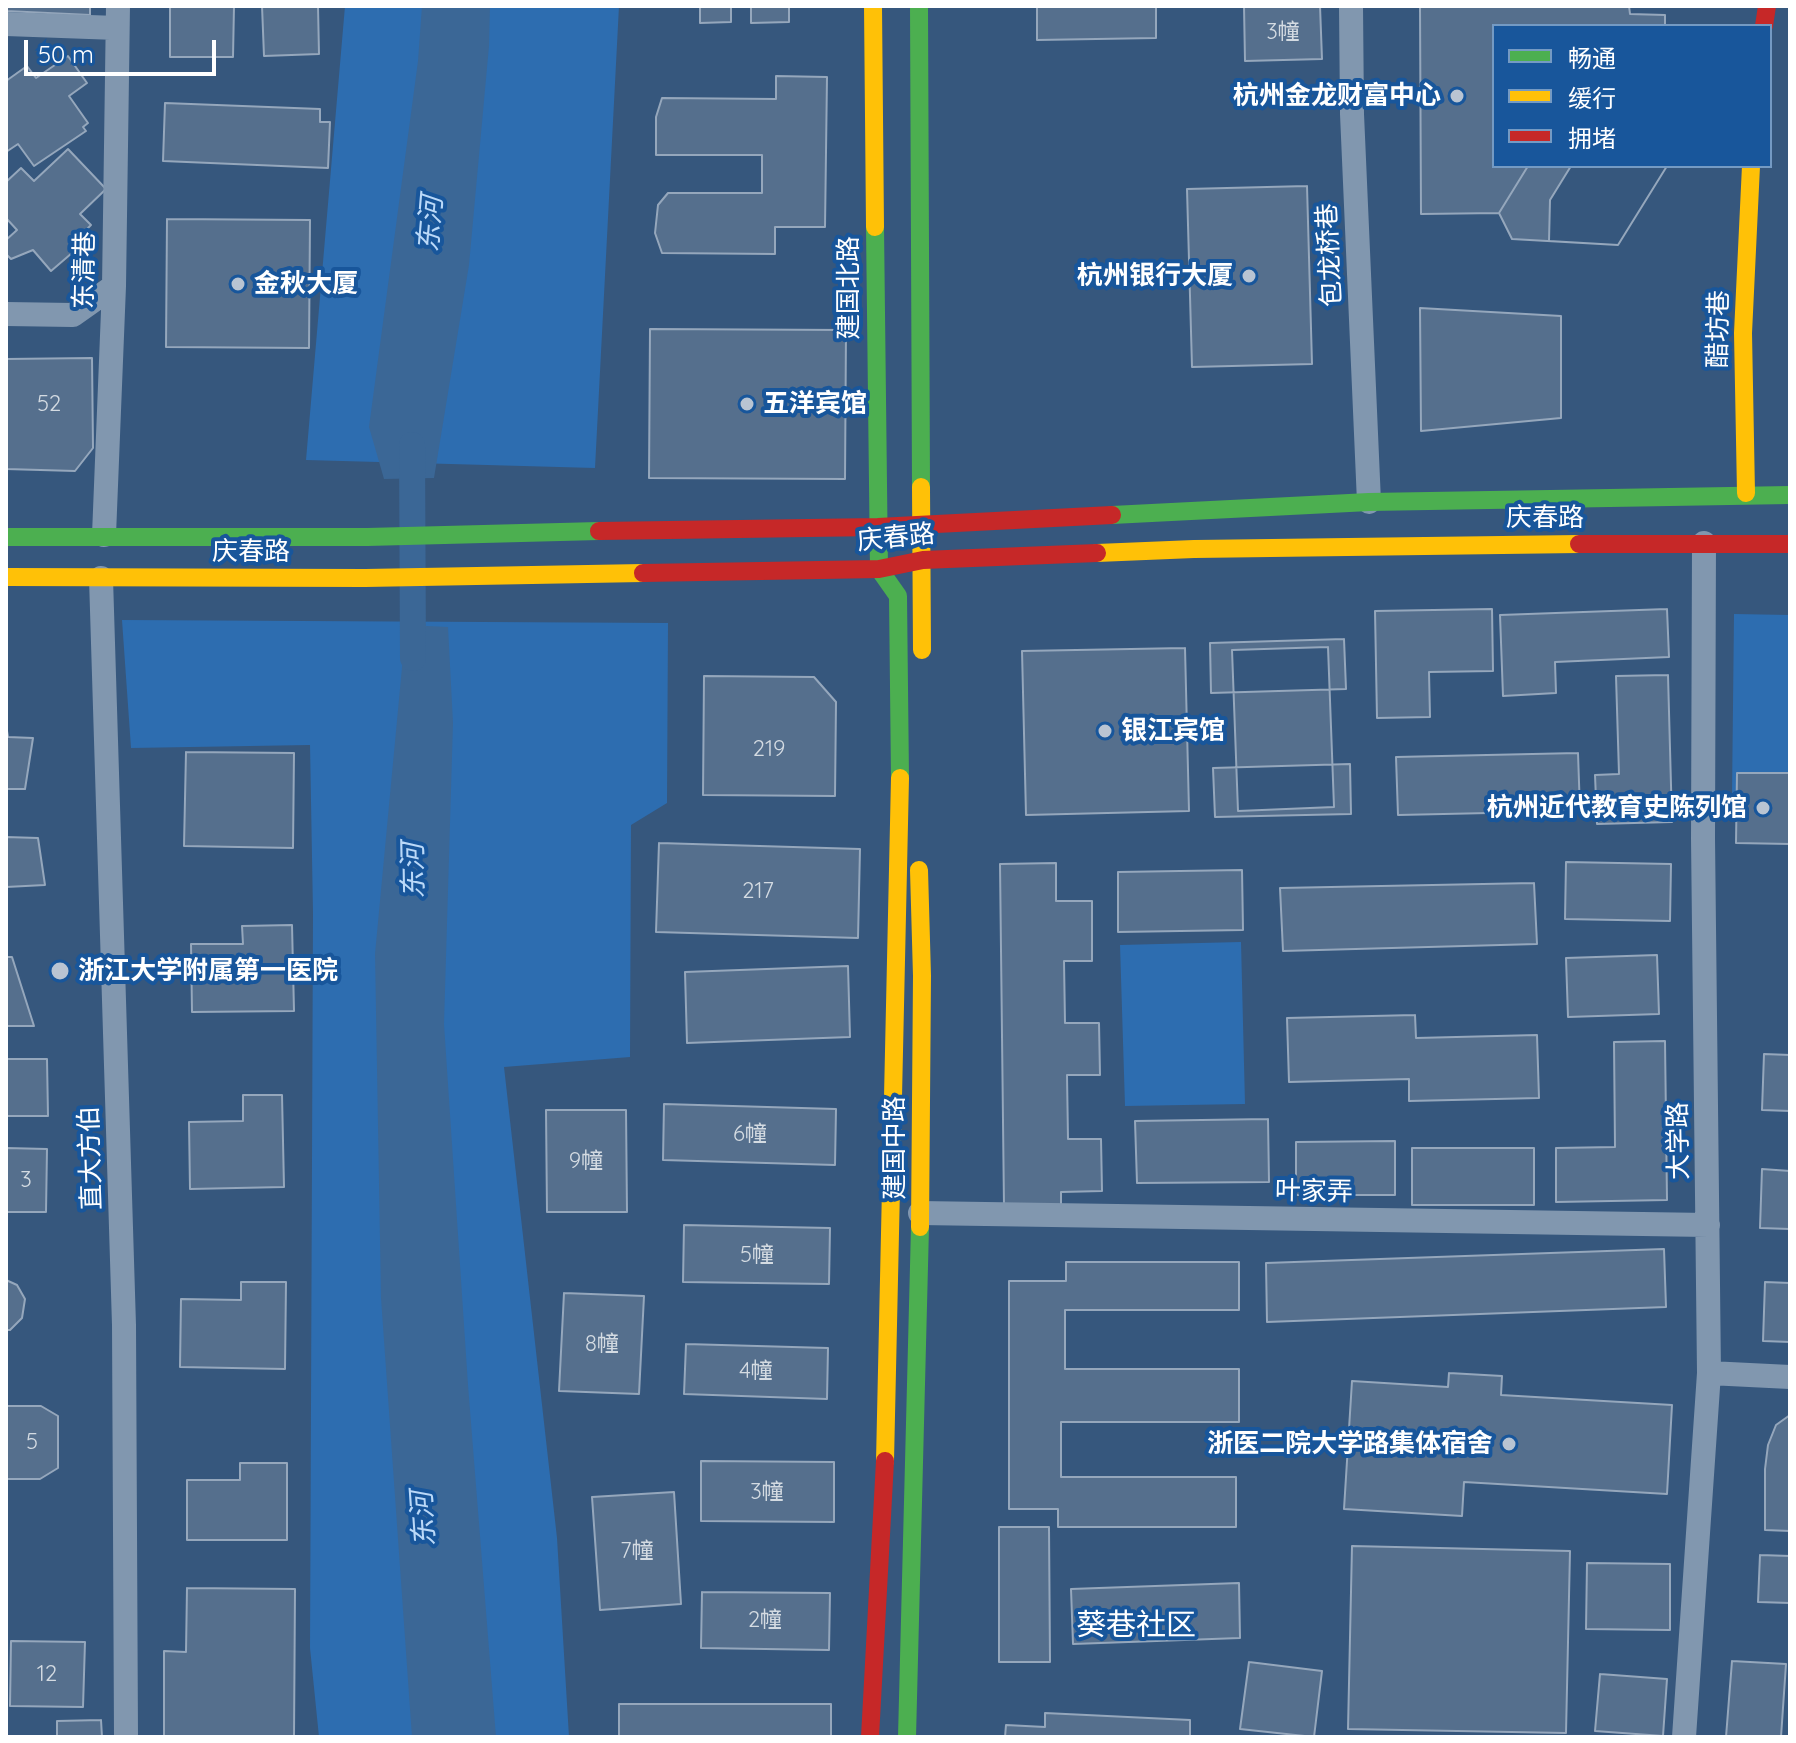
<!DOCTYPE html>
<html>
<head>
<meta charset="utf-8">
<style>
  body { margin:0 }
  #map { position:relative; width:1796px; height:1743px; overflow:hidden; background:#36577d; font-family:Quicksand,"Noto Sans SC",sans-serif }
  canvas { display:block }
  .frame { position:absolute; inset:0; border:8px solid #fff; pointer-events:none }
  .legend { position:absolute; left:1492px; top:24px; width:280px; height:144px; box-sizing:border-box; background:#18569b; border:2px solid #749ac3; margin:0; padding:10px 14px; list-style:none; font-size:24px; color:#fff }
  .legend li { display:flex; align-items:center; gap:16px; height:40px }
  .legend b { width:40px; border:2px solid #749ac3 }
  .scale { position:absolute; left:24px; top:40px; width:192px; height:36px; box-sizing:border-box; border:4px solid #fff; border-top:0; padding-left:10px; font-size:24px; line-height:28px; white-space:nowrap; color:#fff; -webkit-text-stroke:6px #18569b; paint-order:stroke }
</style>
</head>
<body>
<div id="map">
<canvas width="1796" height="1743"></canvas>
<div class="frame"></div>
<ul class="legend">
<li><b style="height:10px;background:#4caf50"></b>畅通</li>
<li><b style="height:10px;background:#ffc107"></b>缓行</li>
<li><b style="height:10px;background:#c62828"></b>拥堵</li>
</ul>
<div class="scale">50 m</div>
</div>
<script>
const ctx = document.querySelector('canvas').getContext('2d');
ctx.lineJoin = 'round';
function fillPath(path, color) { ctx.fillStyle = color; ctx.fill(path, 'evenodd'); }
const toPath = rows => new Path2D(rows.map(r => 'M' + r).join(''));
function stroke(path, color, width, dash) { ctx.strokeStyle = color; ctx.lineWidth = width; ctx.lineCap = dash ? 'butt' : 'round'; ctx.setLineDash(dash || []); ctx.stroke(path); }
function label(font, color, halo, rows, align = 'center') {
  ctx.font = font + ' Quicksand,"Noto Sans SC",sans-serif'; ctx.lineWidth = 8; ctx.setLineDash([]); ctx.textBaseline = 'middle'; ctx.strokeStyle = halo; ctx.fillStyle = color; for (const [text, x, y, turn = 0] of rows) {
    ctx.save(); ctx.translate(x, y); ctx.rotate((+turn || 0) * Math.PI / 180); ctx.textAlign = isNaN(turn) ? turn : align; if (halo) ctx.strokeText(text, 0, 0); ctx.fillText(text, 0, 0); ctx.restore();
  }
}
fillPath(toPath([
  [345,6,619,6,595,468,306,460],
  [1734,614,1790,615,1790,798,1732,796],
  [122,620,668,623,667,803,631,825,630,1057,504,1067,557,1538,569,1737,319,1737,310,1648,313,913,310,745,131,748],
  [1241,942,1245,1104,1125,1106,1120,945]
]), '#2d6db0');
fillPath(toPath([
  [422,6,490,6,489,46,469,265,434,478,384,479,369,427,418,61],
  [406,625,448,627,453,723,444,1024,468,1385,496,1737,412,1737,381,1298,375,954]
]), '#3b6796');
stroke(toPath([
  [412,445,413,658]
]), '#3b6796', 26);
const building = toPath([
  [6,6,90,6,90,15,6,11,6,6],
  [170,6,234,6,233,57,170,57,170,6],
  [262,6,318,6,319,54,264,56,262,6],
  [681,6,731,6,731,22,700,23,700,7,681,6],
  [751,6,789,6,789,22,751,23,751,6],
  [1037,6,1156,6,1156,38,1037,40,1037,6],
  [1244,6,1320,6,1322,59,1245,61,1244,6],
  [1420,6,1629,6,1630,14,1665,15,1665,26,1494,26,1494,166,1528,166,1499,213,1421,214,1420,6],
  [68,56,87,83,69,96,88,123,83,127,86,131,34,166,18,144,6,152,6,81,27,66,36,78,68,56],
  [776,76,827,77,825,227,775,227,775,254,662,253,655,233,658,205,668,193,762,193,762,155,656,155,656,117,662,98,776,99,776,76],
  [165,103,320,109,320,122,330,122,328,168,163,161,165,103],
  [68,149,106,189,80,214,91,225,78,238,86,241,51,271,33,250,11,259,6,254,6,240,17,230,6,218,6,182,21,168,34,181,68,149],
  [1528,166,1667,166,1618,245,1512,239,1499,213,1528,166],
  [1571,166,1667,166,1618,245,1549,241,1550,200,1571,166],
  [1307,186,1312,364,1192,367,1187,189,1307,186],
  [167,219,310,220,309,348,166,347,167,219],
  [1420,308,1561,316,1561,418,1421,431,1420,308],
  [650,329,846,330,845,479,649,478,650,329],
  [92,358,93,448,75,471,6,469,6,359,92,358],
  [1492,609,1493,671,1429,672,1430,717,1377,718,1375,611,1492,609],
  [1667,609,1669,657,1555,662,1556,693,1503,696,1500,615,1667,609],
  [1344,639,1346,689,1211,693,1210,643,1344,639],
  [1328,647,1334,807,1238,811,1232,650,1328,647],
  [1185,648,1189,811,1026,815,1022,651,1185,648],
  [1668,675,1672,822,1597,824,1595,775,1619,774,1616,676,1668,675],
  [704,676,814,677,836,702,835,796,703,795,704,676],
  [6,725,8,737,33,738,25,789,6,789,6,725],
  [186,752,294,753,293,848,184,846,186,752],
  [1578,753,1580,811,1398,815,1396,757,1578,753],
  [1350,764,1351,814,1215,817,1213,768,1350,764],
  [1737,773,1790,773,1790,844,1736,843,1737,773],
  [6,837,38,838,45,885,6,887,6,837],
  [659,843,860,849,858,938,656,932,659,843],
  [1566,862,1671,864,1670,921,1565,919,1566,862],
  [1056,863,1056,901,1092,901,1092,961,1064,961,1065,1023,1099,1023,1100,1075,1067,1075,1068,1139,1101,1139,1102,1191,1061,1192,1061,1206,1004,1207,1000,864,1056,863],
  [1242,870,1243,930,1118,932,1118,872,1242,870],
  [1534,883,1537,944,1283,951,1280,888,1534,883],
  [292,925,294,1011,192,1012,191,944,243,944,242,926,292,925],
  [1657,955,1659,1014,1568,1017,1566,958,1657,955],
  [6,957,12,957,34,1026,6,1026,6,957],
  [848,966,850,1037,687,1043,685,972,848,966],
  [1415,1015,1416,1038,1537,1035,1539,1098,1409,1101,1409,1079,1289,1082,1287,1018,1415,1015],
  [1665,1041,1667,1200,1556,1202,1556,1148,1615,1147,1614,1042,1665,1041],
  [1764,1054,1790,1055,1790,1111,1762,1110,1764,1054],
  [6,1059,47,1059,48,1116,6,1116,6,1059],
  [243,1095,282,1095,284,1187,190,1189,189,1122,243,1121,243,1095],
  [664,1104,836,1109,835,1165,663,1160,664,1104],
  [546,1110,626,1110,627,1212,547,1212,546,1110],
  [1268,1119,1269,1182,1137,1183,1135,1121,1268,1119],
  [1395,1141,1395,1195,1296,1195,1296,1142,1395,1141],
  [6,1148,47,1149,46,1212,6,1212,6,1148],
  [1412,1148,1534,1148,1534,1205,1412,1205,1412,1148],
  [1762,1169,1790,1171,1790,1229,1760,1228,1762,1169],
  [684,1225,830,1228,829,1284,683,1282,684,1225],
  [1664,1249,1666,1307,1267,1322,1266,1263,1664,1249],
  [1066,1262,1239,1262,1239,1310,1065,1310,1065,1369,1239,1369,1239,1422,1061,1422,1061,1477,1236,1477,1236,1527,1058,1527,1058,1509,1009,1509,1009,1281,1066,1281,1066,1262],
  [6,1280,17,1285,25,1299,22,1318,10,1330,6,1330,6,1280],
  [241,1282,286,1282,285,1369,180,1367,181,1299,241,1300,241,1282],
  [1765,1282,1790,1283,1790,1342,1763,1341,1765,1282],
  [564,1293,644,1296,639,1394,559,1391,564,1293],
  [686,1344,828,1348,827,1399,684,1394,686,1344],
  [1449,1373,1502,1376,1501,1395,1672,1405,1667,1494,1464,1482,1462,1516,1344,1509,1352,1381,1448,1387,1449,1373],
  [6,1406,41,1406,58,1416,58,1468,40,1479,6,1479,6,1406],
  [1790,1415,1790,1531,1765,1530,1765,1469,1768,1445,1776,1425,1790,1415],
  [701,1461,834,1462,834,1522,701,1521,701,1461],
  [240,1463,287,1463,287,1540,187,1540,187,1480,240,1480,240,1463],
  [674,1492,681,1604,600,1610,592,1497,674,1492],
  [999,1527,1049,1527,1050,1662,999,1662,999,1527],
  [1352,1546,1570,1551,1566,1733,1348,1729,1352,1546],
  [1760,1555,1790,1556,1790,1603,1758,1602,1760,1555],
  [1587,1563,1670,1564,1670,1630,1586,1629,1587,1563],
  [1239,1583,1240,1638,1073,1644,1071,1589,1239,1583],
  [187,1588,295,1589,294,1737,164,1737,164,1651,186,1652,187,1588],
  [702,1592,830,1593,829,1650,701,1648,702,1592],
  [11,1641,85,1642,83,1707,10,1706,11,1641],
  [1732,1661,1786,1664,1781,1737,1726,1737,1732,1661],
  [1249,1662,1322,1671,1314,1737,1240,1729,1249,1662],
  [1600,1674,1667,1679,1663,1736,1595,1731,1600,1674],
  [619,1704,831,1704,831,1737,619,1737,619,1704],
  [1045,1713,1190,1720,1190,1737,1005,1737,1006,1725,1045,1727,1045,1713],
  [101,1720,102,1737,57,1737,57,1721,101,1720]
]);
fillPath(building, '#556f8d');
stroke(building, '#95a7bc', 2);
stroke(toPath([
  [1351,6,1352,114,1369,502],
  [6,24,117,28],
  [6,314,73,315,114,286],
  [104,535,114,286,118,6],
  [101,578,124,1325,126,1737],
  [920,1213,1708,1225],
  [1709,1373,1790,1377],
  [1684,1737,1709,1373,1703,838,1704,543]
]), '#8197af', 24);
stroke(toPath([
  [919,6,921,487],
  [875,227,879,569,898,596,900,778],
  [1112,515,1369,502,1790,495],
  [6,537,367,537,599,531],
  [907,1737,920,1227]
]), '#4caf50', 18);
stroke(toPath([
  [873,6,875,227],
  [921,487,922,650],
  [1746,493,1743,333,1751,166],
  [1097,553,1194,549,1579,544],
  [6,577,365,578,643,573],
  [919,870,922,976,920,1227],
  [885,1461,900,778]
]), '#ffc107', 18);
stroke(toPath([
  [1764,26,1767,6],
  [599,531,878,527,1112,515],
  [1579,544,1790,544],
  [643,573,879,569,923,560,1097,553],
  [870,1737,885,1461]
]), '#c62828', 18);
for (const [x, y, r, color] of [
  [1457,96,8,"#b9c4d2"],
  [1249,276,8,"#b9c4d2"],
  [238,284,8,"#b9c4d2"],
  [747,404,8,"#b9c4d2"],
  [1105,731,8,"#b9c4d2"],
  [1763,808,8,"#b9c4d2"],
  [60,971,10,"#b9c4d2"],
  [1509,1444,8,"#b9c4d2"]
]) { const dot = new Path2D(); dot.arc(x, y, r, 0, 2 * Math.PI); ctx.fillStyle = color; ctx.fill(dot); stroke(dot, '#18569b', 3); }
label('22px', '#d4dbe2', null, [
  ["3幢",1283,32],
  ["52",49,404],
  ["219",769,749],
  ["217",758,891],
  ["6幢",750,1134],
  ["9幢",586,1161],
  ["3",26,1180],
  ["5幢",757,1255],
  ["8幢",602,1344],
  ["4幢",756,1371],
  ["5",32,1442],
  ["3幢",767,1492],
  ["7幢",637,1551],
  ["2幢",765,1620],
  ["12",47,1674]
]);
label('bold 26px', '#fff', '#18569b', [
  ["杭州金龙财富中心",1441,96],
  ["杭州银行大厦",1233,276],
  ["金秋大厦",254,284,"left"],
  ["五洋宾馆",763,404,"left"],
  ["银江宾馆",1121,731,"left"],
  ["杭州近代教育史陈列馆",1747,808],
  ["浙江大学附属第一医院",78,971,"left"],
  ["浙医二院大学路集体宿舍",1493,1444]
], 'right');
label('26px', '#fff', '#18569b', [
  ["包龙桥巷",1330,255,-93],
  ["东清巷",85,270,-89],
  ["建国北路",849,288,-90],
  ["醋坊巷",1719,329,-89],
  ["庆春路",1545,518],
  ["庆春路",896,538,-6],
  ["庆春路",251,552],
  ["大学路",1679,1141,-91],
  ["建国中路",895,1148,-90],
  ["直大方伯",91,1158,-92],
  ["叶家弄",1314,1192,1]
]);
label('italic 28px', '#bbd9f8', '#18569b', [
  ["东河",431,224,-85],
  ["东河",414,871,-91],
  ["东河",424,1519,-94]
]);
label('30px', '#fff', '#18569b', [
  ["葵巷社区",1136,1626]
]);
</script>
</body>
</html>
